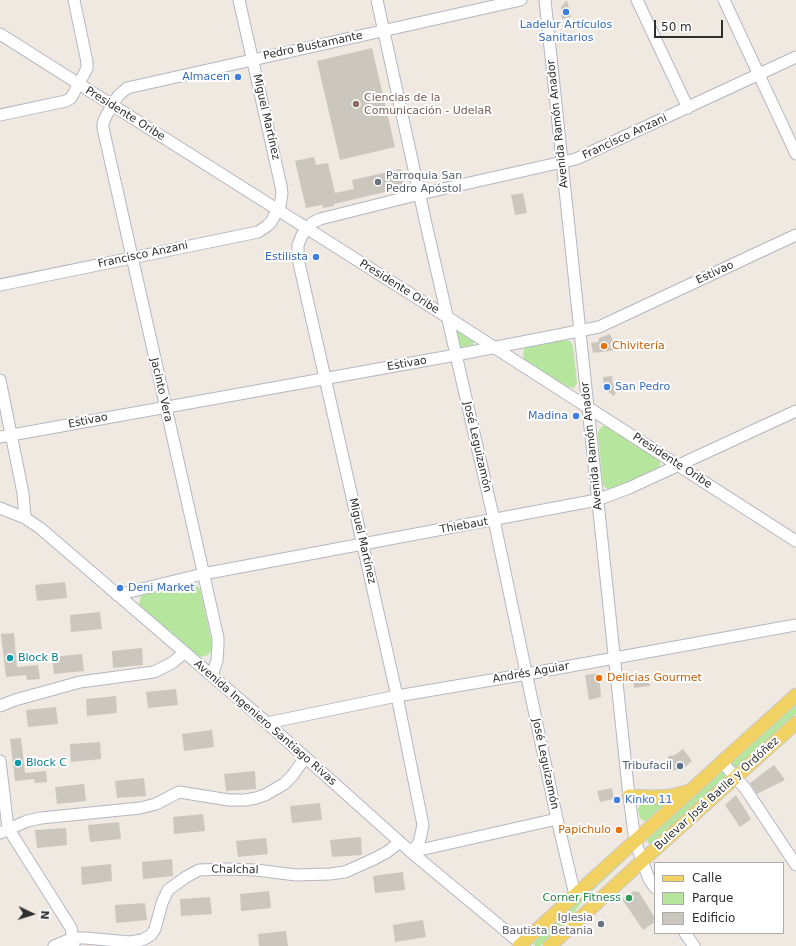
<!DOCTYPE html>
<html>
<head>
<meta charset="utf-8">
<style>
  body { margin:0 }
  #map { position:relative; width:796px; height:946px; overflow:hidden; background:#efe9e1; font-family:"DejaVu Sans",sans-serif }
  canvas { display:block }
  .legend { position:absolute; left:654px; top:862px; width:130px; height:72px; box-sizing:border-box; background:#fff; border:1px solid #ababab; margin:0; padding:5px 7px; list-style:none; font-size:12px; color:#2e2e2e }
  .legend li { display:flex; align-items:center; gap:8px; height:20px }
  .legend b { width:20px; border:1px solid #ababab }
  .north { position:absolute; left:12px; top:894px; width:40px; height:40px; -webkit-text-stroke:3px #fff; paint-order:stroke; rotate:94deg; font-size:11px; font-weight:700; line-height:16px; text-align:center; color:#2e2e2e }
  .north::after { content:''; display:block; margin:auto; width:14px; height:18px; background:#2e2e2e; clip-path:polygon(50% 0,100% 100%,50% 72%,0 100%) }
  .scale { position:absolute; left:654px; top:20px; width:69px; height:18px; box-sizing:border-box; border:2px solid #2e2e2e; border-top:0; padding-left:5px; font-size:12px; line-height:14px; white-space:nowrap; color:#2e2e2e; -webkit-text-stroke:3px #fff; paint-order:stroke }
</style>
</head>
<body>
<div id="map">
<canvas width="796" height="946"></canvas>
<ul class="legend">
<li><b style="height:5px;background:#f2d163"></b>Calle</li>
<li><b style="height:11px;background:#b6e59e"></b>Parque</li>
<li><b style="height:11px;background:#cbc7bf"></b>Edificio</li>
</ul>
<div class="north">N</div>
<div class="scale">50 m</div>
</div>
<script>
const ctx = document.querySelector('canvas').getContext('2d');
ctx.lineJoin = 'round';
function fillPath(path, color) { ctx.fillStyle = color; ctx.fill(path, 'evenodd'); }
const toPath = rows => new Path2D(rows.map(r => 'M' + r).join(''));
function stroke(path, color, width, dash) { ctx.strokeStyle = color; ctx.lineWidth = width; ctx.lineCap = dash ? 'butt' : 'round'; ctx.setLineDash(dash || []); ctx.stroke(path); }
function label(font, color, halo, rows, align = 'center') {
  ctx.font = font + ' "DejaVu Sans",sans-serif'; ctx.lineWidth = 4; ctx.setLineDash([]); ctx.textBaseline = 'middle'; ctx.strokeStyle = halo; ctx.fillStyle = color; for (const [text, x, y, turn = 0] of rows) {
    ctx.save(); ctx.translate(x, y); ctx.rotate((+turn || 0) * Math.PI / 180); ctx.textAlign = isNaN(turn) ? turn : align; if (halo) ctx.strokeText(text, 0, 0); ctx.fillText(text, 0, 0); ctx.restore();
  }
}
fillPath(toPath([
  [457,331,460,331,474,341,473,345,461,347,459,346,456,332],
  [564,340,570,341,573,346,577,383,575,387,573,388,565,386,525,361,523,355,524,349,527,347],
  [603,426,609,427,658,458,660,463,659,468,657,470,611,490,606,488,603,485,598,434,599,430],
  [191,584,195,584,200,589,212,643,211,651,208,655,204,656,199,657,192,653,140,608,139,604,141,596,148,592],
  [796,703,796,714,735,769,731,762],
  [723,772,727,775,727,777,652,844,648,843,647,839,648,838,719,773],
  [666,802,666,805,649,819,644,821,640,818,638,809,640,805,644,803],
  [626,858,626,859,588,895,577,908,571,919,540,946,535,946,534,944,534,940]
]), '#b6e59e');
fillPath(toPath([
  [567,0,571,17,562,19,561,7],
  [372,48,395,147,340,160,317,61],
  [314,157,316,165,328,163,335,193,354,189,352,180,401,169,404,184,402,188,334,204,334,206,323,208,322,205,306,208,295,161],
  [523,193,527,213,515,215,511,195],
  [610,334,617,350,593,353,591,343,598,342,599,338],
  [612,376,613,385,618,389,614,396,604,389,603,377],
  [65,582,67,598,37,601,35,585],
  [100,612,102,629,71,632,70,615],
  [14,633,17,667,38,665,40,679,27,680,26,675,6,677,1,634],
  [142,648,143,665,113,668,112,651],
  [82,654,84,671,54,674,52,657],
  [599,673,601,697,589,700,585,675],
  [648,677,650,686,634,688,633,678],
  [176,689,178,705,148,708,146,692],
  [116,696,117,713,87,716,86,699],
  [56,707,58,724,28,727,26,710],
  [212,730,214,747,184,751,182,734],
  [21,738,25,773,46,771,47,782,35,783,34,779,15,781,10,739],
  [100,742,101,759,71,762,70,744],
  [683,749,692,761,683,769,670,771,668,756,675,755],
  [774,765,785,780,757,794,750,783],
  [255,771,256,789,226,791,224,774],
  [144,778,146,796,117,798,115,781],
  [84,784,86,801,57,804,55,787],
  [612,788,614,799,600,802,597,791],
  [736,795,751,819,740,827,725,805],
  [320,803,322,820,292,823,290,806],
  [203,814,205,831,174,834,173,817],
  [119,822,121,839,90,842,88,825],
  [66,828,67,845,37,848,35,830],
  [361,837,362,855,332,857,330,840],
  [266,838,268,854,238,857,236,841],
  [172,859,173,876,143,879,142,862],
  [111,864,112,881,82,885,81,867],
  [403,872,405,890,375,893,373,876],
  [269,891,271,908,241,911,240,894],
  [634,891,639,892,655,918,655,922,643,930,622,899],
  [210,897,212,914,181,916,180,899],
  [145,903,147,920,116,923,115,905],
  [423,920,426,937,395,942,393,925],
  [286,931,288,946,259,946,258,934]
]), '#cbc7bf');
const minor = toPath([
  [377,0,426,224,494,520,557,819,575,895],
  [545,0,629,796,635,841,649,879,655,888],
  [637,0,688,108],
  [724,0,796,154],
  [0,34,447,317,796,541],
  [0,115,66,101,71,98,84,74,87,68,87,62,74,0],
  [0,285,258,232,267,226,271,222,280,206,282,193,281,186,239,0],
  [0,380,23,493,25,518],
  [0,437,456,355,599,327,796,235],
  [0,508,25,518,40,528,267,723,411,852,524,946],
  [117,595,203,574,597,500,629,488,796,411],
  [212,676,217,660,218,645,218,638,103,128,103,123,106,116,118,96,127,88,521,0],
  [0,706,15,700,80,682,154,672,172,663,184,653],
  [267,723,397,696,527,674,796,625],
  [0,761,8,828,71,928,74,946],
  [722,762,745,788,796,865],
  [0,833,27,821,41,818,140,808,156,804,179,792,229,800,245,800,256,798,265,795,284,784,292,776,305,758],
  [411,852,419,843,423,825,397,696,299,263,298,253,298,245,302,235,312,223,320,219,420,194,576,159,796,57],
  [411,852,557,819],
  [685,933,694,946],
  [54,946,73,938,85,938,130,942,142,940,146,938,151,935,155,929,162,903,168,890,186,877,199,870,227,869,256,870,296,875,330,874,345,872,374,859,387,852,400,842]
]);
const major = toPath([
  [629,796,654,797,671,796,686,792],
  [519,946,796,695],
  [550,946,642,861,796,723]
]);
stroke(minor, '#b4b7c1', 13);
stroke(major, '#c9c9c9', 15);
stroke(minor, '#fff', 11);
stroke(major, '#f2d163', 13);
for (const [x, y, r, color] of [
  [566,12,4,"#3f7fe0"],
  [238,77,4,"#3f7fe0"],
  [356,104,4,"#8d6e63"],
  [378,182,4,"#6b7280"],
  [316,257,4,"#3f7fe0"],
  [604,346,4,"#e8710a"],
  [607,387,4,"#3f7fe0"],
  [576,416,4,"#3f7fe0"],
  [120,588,4,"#3f7fe0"],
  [10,658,4,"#0f9aa8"],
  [599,678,4,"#e8710a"],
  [18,763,4,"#0f9aa8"],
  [680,766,4,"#5c6f8a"],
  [617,800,4,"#3f7fe0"],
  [619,830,4,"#e8710a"],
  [629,898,4,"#2e9e5b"],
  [601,924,4,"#6b7280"]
]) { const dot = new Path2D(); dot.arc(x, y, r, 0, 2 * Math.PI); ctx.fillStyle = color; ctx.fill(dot); stroke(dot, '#fff', 1.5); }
label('11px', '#366cbe', '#fff', [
  ["Ladelur Artículos",566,25,"center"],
  ["Sanitarios",566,38,"center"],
  ["Almacen",230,77],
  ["Estilista",308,257],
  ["San Pedro",615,387,"left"],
  ["Madina",568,416],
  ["Deni Market",128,588,"left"],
  ["Kinko 11",625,800,"left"]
], 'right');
label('11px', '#2e2e2e', '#fff', [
  ["Pedro Bustamante",313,46,-12],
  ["Presidente Oribe",125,114,32],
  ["Miguel Martínez",266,117,77],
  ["Avenida Ramón Anador",558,124,-96],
  ["Francisco Anzani",625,137,-25],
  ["Francisco Anzani",143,255,-12],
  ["Estivao",715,273,-25],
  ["Presidente Oribe",399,287,32],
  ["Estivao",407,364,-10],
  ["Jacinto Vera",161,390,77],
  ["Estivao",88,421,-11],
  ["Avenida Ramón Anador",592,446,-96],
  ["José Leguizamón",477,447,77],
  ["Presidente Oribe",672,461,33],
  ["Thiebaut",464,526,-10],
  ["Miguel Martínez",362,541,77],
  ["Andrés Aguiar",531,673,-10],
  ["Avenida Ingeniero Santiago Rivas",265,723,41],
  ["José Leguizamón",545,764,78],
  ["Bulevar José Batlle y Ordóñez",717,794,-42],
  ["Chalchal",235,870,1]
]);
label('11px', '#785e54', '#fff', [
  ["Ciencias de la",364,98],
  ["Comunicación - UdelaR",364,111]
], 'left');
label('11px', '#5b616d', '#fff', [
  ["Parroquia San",386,176],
  ["Pedro Apóstol",386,189],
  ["Iglesia",593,918,"right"],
  ["Bautista Betania",593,931,"right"]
], 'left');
label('11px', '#c56008', '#fff', [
  ["Chivitería",612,346],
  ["Delicias Gourmet",607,678],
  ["Papichulo",611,830,"right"]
], 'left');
label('11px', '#0d838f', '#fff', [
  ["Block B",18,658],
  ["Block C",26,763]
], 'left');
label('11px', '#4e5e75', '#fff', [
  ["Tribufacil",672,766]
], 'right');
label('11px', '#27864d', '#fff', [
  ["Corner Fitness",621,898]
], 'right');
</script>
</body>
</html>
